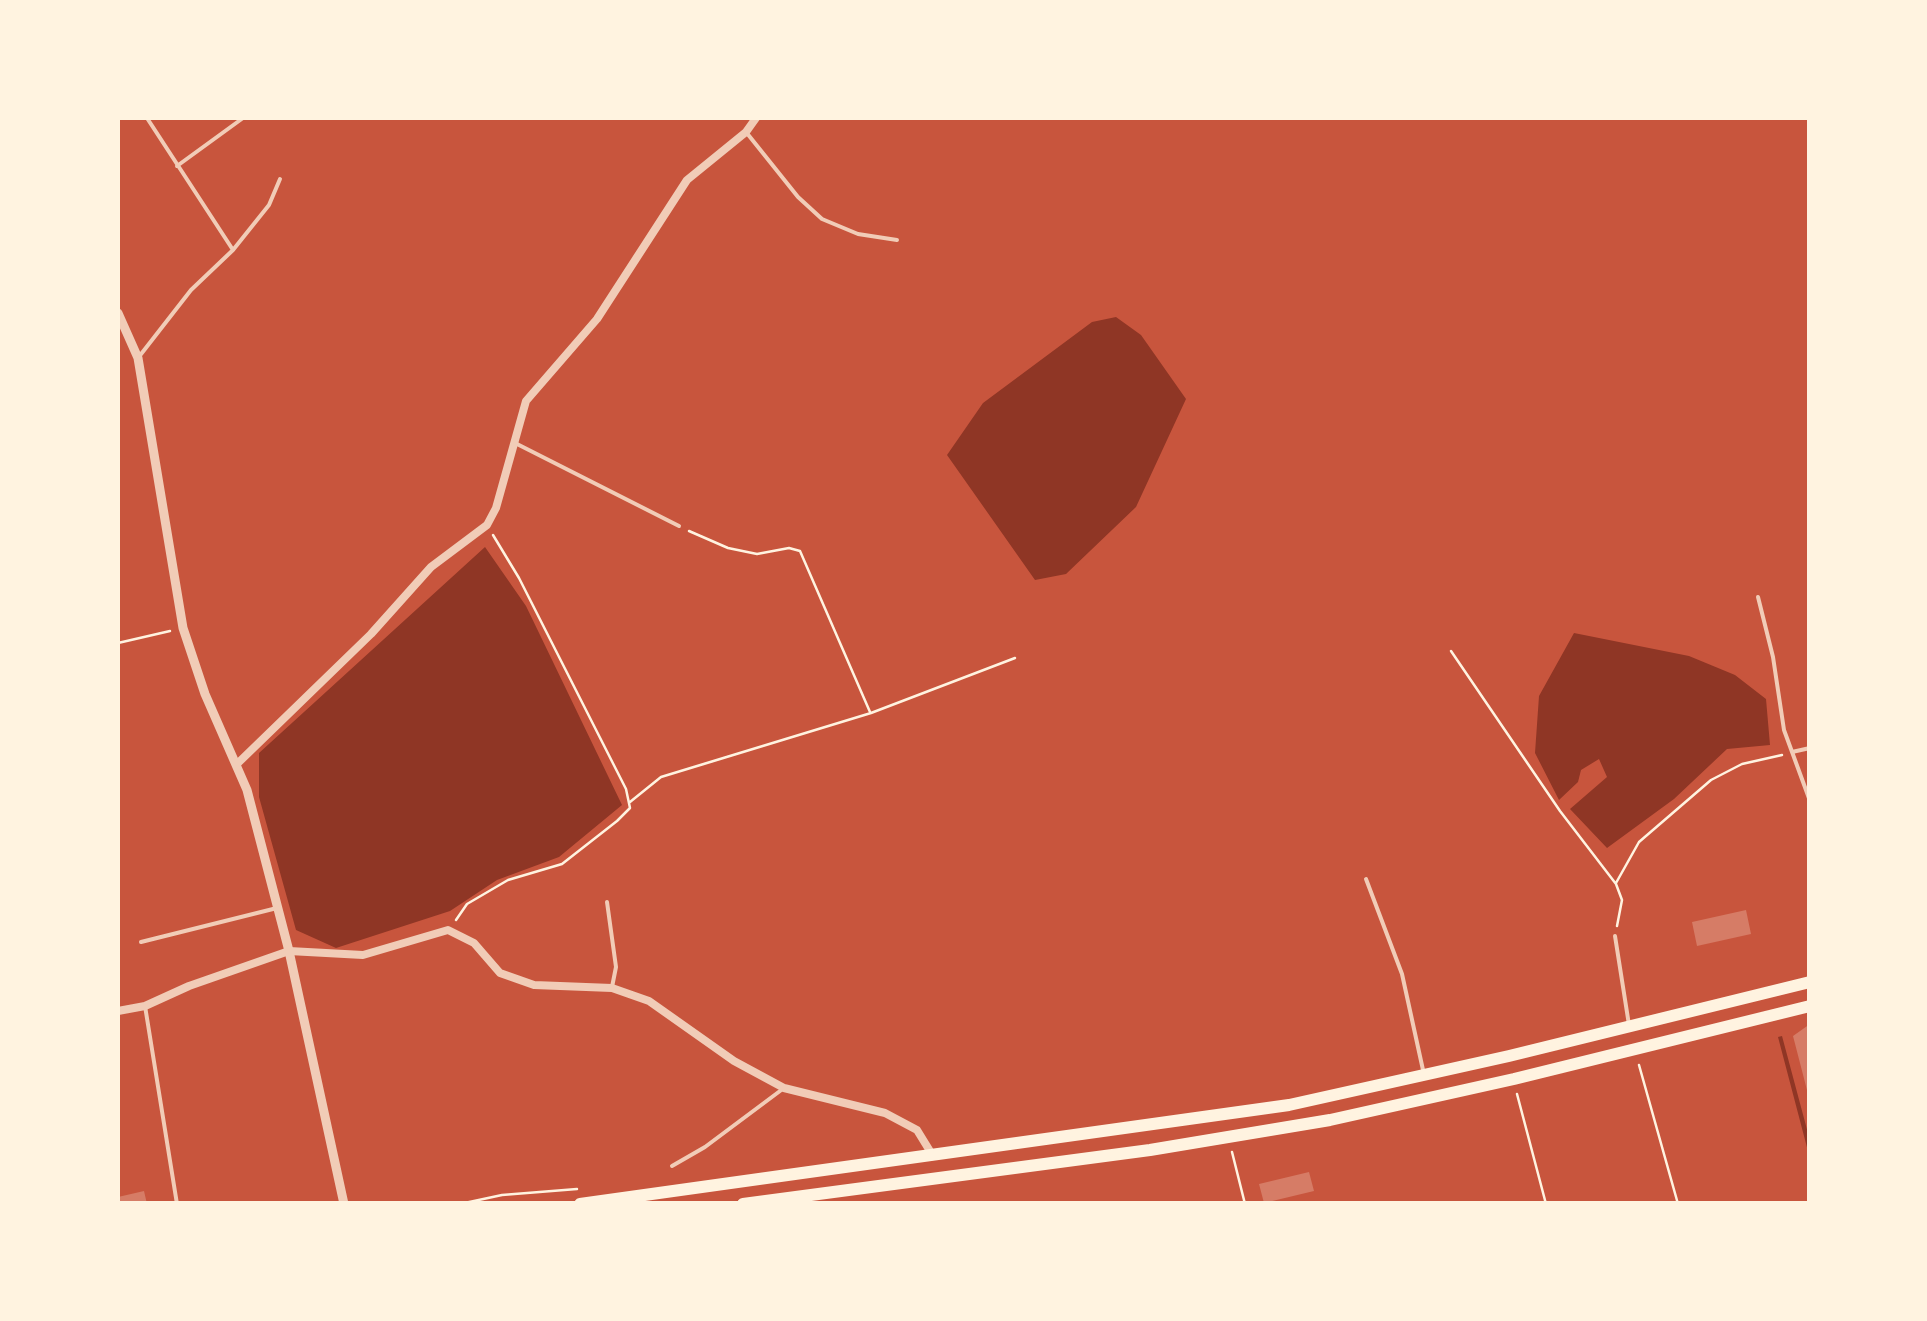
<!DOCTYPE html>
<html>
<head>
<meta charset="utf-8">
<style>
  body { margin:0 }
  #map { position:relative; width:1927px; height:1321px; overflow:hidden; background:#c8553d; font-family:Mulish,sans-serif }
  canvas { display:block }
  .frame { position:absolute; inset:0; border:120px solid #fff3e0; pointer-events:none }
</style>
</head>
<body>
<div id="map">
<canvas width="1927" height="1321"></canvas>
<div class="frame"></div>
</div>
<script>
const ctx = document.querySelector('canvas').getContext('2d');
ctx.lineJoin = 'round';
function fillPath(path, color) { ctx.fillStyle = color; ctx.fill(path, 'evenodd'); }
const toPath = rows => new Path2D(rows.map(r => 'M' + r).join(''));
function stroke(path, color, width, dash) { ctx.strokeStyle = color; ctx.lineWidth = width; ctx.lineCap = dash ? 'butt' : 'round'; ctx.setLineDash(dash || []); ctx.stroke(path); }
fillPath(toPath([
  [1116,317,1141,335,1186,399,1136,507,1066,574,1035,580,947,455,983,403,1092,322],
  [485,547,526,606,622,805,559,857,497,880,450,911,336,948,296,930,259,797,259,753],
  [1574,633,1689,656,1735,675,1766,699,1770,745,1727,749,1674,799,1607,848,1570,809,1607,777,1599,759,1581,770,1578,782,1559,800,1535,753,1539,696],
  [1782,1036,1809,1137,1809,1155,1778,1037]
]), '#8f3625');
fillPath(toPath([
  [1746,910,1751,934,1697,946,1692,922],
  [1810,1024,1810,1094,1808,1094,1793,1036],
  [1309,1172,1314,1191,1264,1203,1259,1184],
  [144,1191,147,1204,118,1204,118,1197]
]), '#d67c66');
stroke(toPath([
  [689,531,728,548,757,554,789,548,800,551,870,712],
  [118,643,170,631],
  [1451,651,1560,811,1616,884,1622,900,1617,926],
  [630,802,661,777,871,713,1015,658],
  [1616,883,1639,842,1711,780,1742,764,1782,755],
  [456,920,467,904,508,880,562,864,617,821,630,808,626,789,519,578,493,535],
  [1639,1065,1678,1204],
  [1517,1094,1546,1204],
  [1232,1152,1245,1204],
  [460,1204,502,1195,577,1189]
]), '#fff3e0', 2.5);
stroke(toPath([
  [147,118,233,250],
  [746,132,798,197,822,219,858,234,897,240],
  [177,166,243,118],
  [138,358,191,290,233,250,269,205,280,179],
  [517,444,679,526],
  [1758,597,1773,657,1784,730,1810,801],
  [1792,752,1810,748],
  [1366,879,1402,974,1423,1070],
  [607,902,616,967,612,987],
  [1615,936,1629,1025],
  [141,942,277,908],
  [145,1006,177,1204],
  [672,1166,705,1147,784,1088]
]), '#f1ccb7', 4);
stroke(toPath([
  [237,764,371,634,431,567,487,525,496,508,526,401,597,319,687,180,746,132,756,118],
  [118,1011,145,1006,189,986,289,951,363,955,448,930,474,943,500,973,534,985,612,988,649,1001,734,1061,784,1088,885,1113,917,1130,933,1156]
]), '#f1ccb7', 8);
stroke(toPath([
  [118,313,138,358,183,628,205,694,247,790,289,951,344,1204]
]), '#f1ccb7', 9);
stroke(toPath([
  [580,1204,1289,1105,1509,1056,1810,982],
  [743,1204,1150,1150,1330,1120,1514,1079,1810,1006]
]), '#fff3e0', 12);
</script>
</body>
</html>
